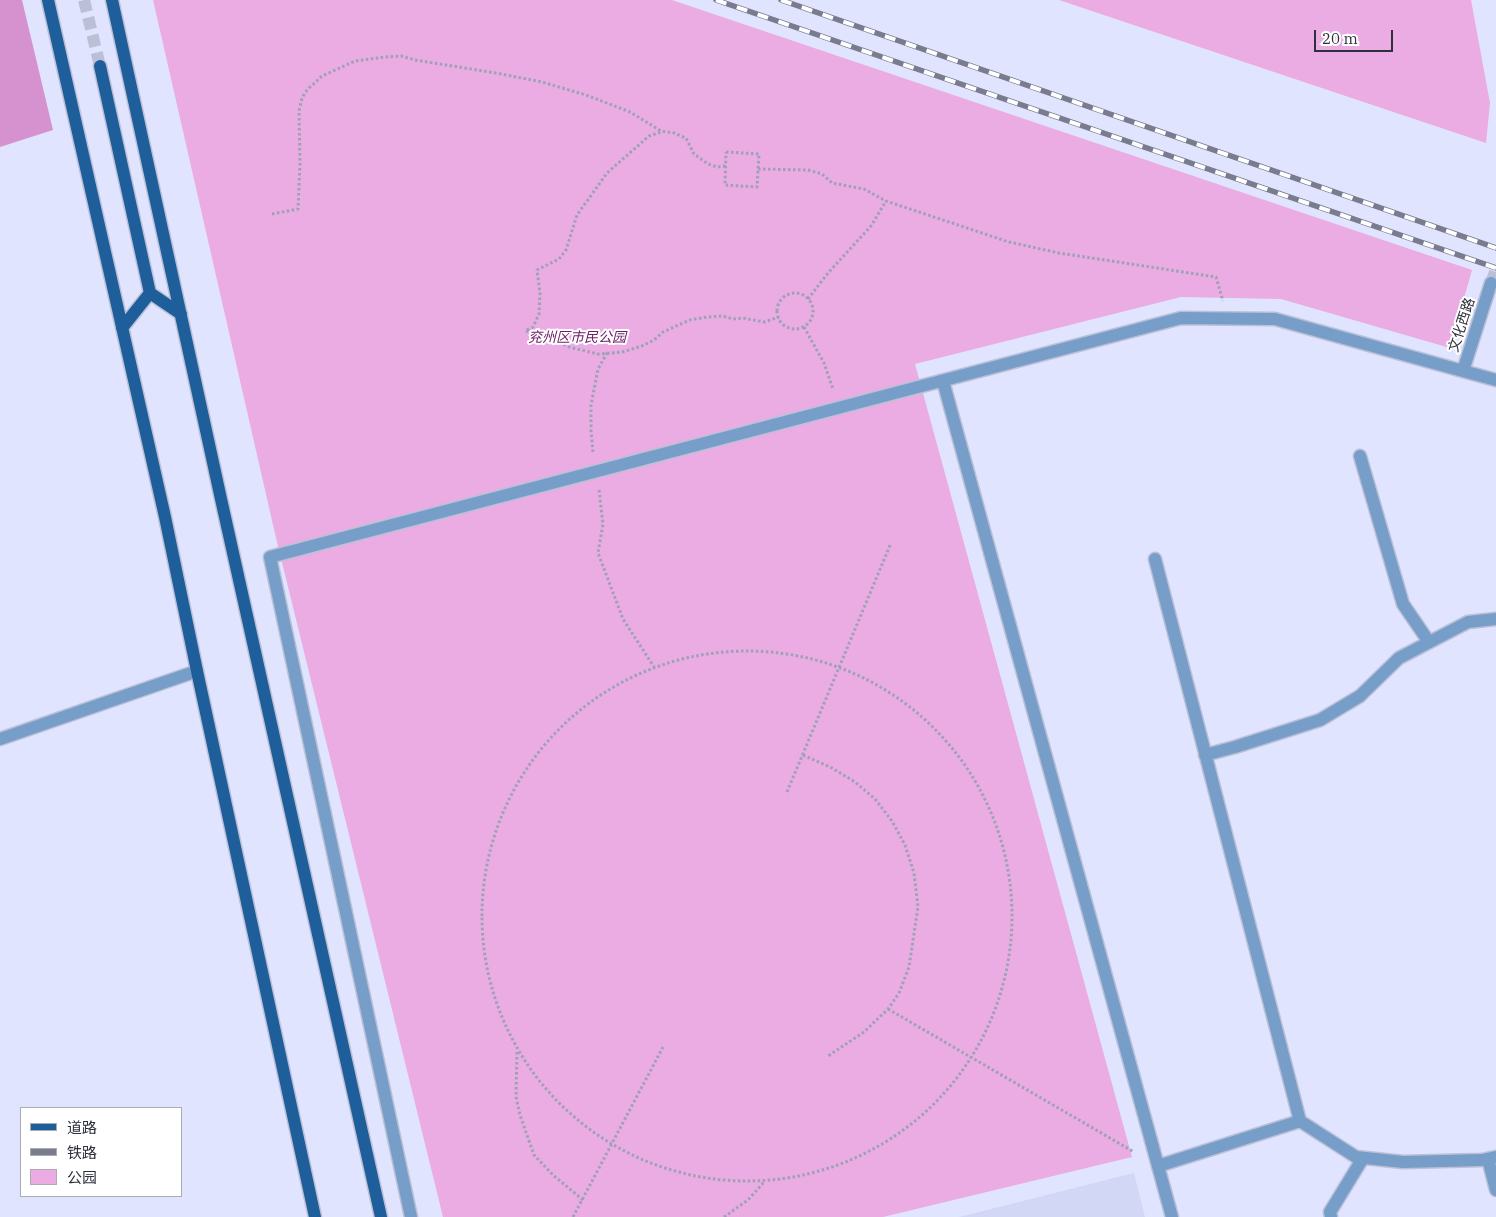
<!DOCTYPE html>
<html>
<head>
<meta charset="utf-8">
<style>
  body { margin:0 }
  #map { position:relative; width:1496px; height:1217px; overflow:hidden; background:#e0e4fe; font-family:"IBM Plex Serif","Noto Sans SC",serif }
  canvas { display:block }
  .legend { position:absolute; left:20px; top:1107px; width:162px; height:90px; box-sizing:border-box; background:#fff; border:1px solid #abacb1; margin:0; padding:6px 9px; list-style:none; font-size:15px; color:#2e303c }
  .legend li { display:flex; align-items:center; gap:10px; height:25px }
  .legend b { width:25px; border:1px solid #abacb1 }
  .scale { position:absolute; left:1314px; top:30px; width:79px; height:22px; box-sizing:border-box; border:2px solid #2e303c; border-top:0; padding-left:6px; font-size:15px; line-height:18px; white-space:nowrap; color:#2e303c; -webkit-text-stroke:4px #fff; paint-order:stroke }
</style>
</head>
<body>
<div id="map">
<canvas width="1496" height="1217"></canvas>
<ul class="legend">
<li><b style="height:6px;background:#1d5e9b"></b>道路</li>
<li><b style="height:6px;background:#797c8e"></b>铁路</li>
<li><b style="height:14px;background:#eaace3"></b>公园</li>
</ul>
<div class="scale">20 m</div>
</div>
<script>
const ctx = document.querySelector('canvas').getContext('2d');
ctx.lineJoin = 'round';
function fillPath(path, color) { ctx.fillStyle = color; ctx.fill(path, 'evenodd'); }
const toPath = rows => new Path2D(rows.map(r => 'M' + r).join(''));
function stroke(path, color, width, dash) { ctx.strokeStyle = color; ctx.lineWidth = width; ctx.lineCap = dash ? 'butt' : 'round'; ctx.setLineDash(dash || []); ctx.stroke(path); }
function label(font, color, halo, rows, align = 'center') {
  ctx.font = font + ' "IBM Plex Serif","Noto Sans SC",serif'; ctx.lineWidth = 4; ctx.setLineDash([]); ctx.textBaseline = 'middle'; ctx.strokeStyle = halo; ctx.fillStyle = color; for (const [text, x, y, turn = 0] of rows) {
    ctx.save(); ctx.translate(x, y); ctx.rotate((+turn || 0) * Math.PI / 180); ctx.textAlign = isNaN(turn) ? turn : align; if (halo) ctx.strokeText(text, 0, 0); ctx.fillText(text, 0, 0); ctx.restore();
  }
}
fillPath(toPath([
  [1134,1173,1145,1217,959,1217]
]), '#d2d7f5');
fillPath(toPath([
  [153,0,672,0,1472,270,1450,348,1281,299,1181,297,915,364,1132,1157,883,1217,443,1217,276,538],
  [1059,0,1471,0,1490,103,1486,143]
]), '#eaace3');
fillPath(toPath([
  [0,0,22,0,53,130,0,147]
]), '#d592ce');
stroke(toPath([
  [1491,283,1496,269]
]), '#bcc0d7', 12, [12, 6]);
stroke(toPath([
  [84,0,100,66]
]), '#bcc0d7', 12, [12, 6]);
const service = toPath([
  [943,381,1172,1217]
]);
const minor = toPath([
  [1360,456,1403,604,1429,642],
  [1155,559,1300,1121],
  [1205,755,1235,747,1320,720,1360,696,1399,658,1468,622,1496,619],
  [1488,1159,1496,1190],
  [1158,1166,1300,1121,1356,1157,1403,1162,1482,1160,1496,1157],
  [1331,1217,1330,1212,1363,1158]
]);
const tertiary = toPath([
  [1491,283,1463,371,1496,380],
  [0,739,197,671],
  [411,1217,270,557,1181,318,1275,319,1463,371]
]);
const primary = toPath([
  [48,0,165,517,197,671,315,1217],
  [112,0,221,499,381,1217],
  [100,66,150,293,181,314],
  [122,328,150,293]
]);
stroke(service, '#bcc0d7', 15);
stroke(minor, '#bcc0d7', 15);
stroke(tertiary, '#bcc0d7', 15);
stroke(primary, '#bcc0d7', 15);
stroke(toPath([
  [726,152,759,154,757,187,725,185,726,152],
  [758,169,808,170,822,174,832,183,864,189,886,201,1009,242,1059,253,1216,277,1223,301],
  [272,214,298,209,300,164,299,111,302,98,307,90,322,76,355,61,385,57,401,56,415,60,496,73,542,82,586,95,630,112,661,131,674,133,686,138,694,154,708,164,717,167,726,166],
  '777 311a18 18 0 1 1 36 0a18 18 0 1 1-36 0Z',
  [808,299,828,273,871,226,886,201],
  [804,327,824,363,833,389],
  [527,330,533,327,539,314,540,293,537,270,559,259,566,250,577,215,607,173,649,136,661,132],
  [526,331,551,338,569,347,598,354,612,353,622,352,642,346,654,340,663,332,690,320,707,317,723,316,733,319,743,318,764,322,779,317],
  [593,452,591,431,591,405,598,369,607,353],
  [599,490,603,524,598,553,623,619,654,667],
  '482 916a265 265 0 1 1 530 0a265 265 0 1 1-530 0Z',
  [803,755,832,768,855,782,875,799,892,821,905,845,914,873,918,907,909,967,899,993,888,1009,864,1032,828,1056],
  [787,792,891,543],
  [888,1009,1134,1152],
  [517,1052,516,1097,520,1115,534,1155,553,1175,583,1200],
  [573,1217,663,1047],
  [724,1217,748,1200,765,1181]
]), '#9da1b5', 3, [2.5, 2.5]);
stroke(service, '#769ec9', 12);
stroke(minor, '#769ec9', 12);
stroke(tertiary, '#769ec9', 12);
stroke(primary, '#1d5e9b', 12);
const rail = toPath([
  [716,0,1496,268],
  [781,0,1496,248]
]);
stroke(rail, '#797c8e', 5.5);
stroke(rail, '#fff', 4, [11]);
label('14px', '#2e303c', '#fff', [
  ["文化西路",1462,325,-72]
]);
label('italic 14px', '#6f216b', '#fff', [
  ["兖州区市民公园",577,338]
]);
</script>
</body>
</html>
